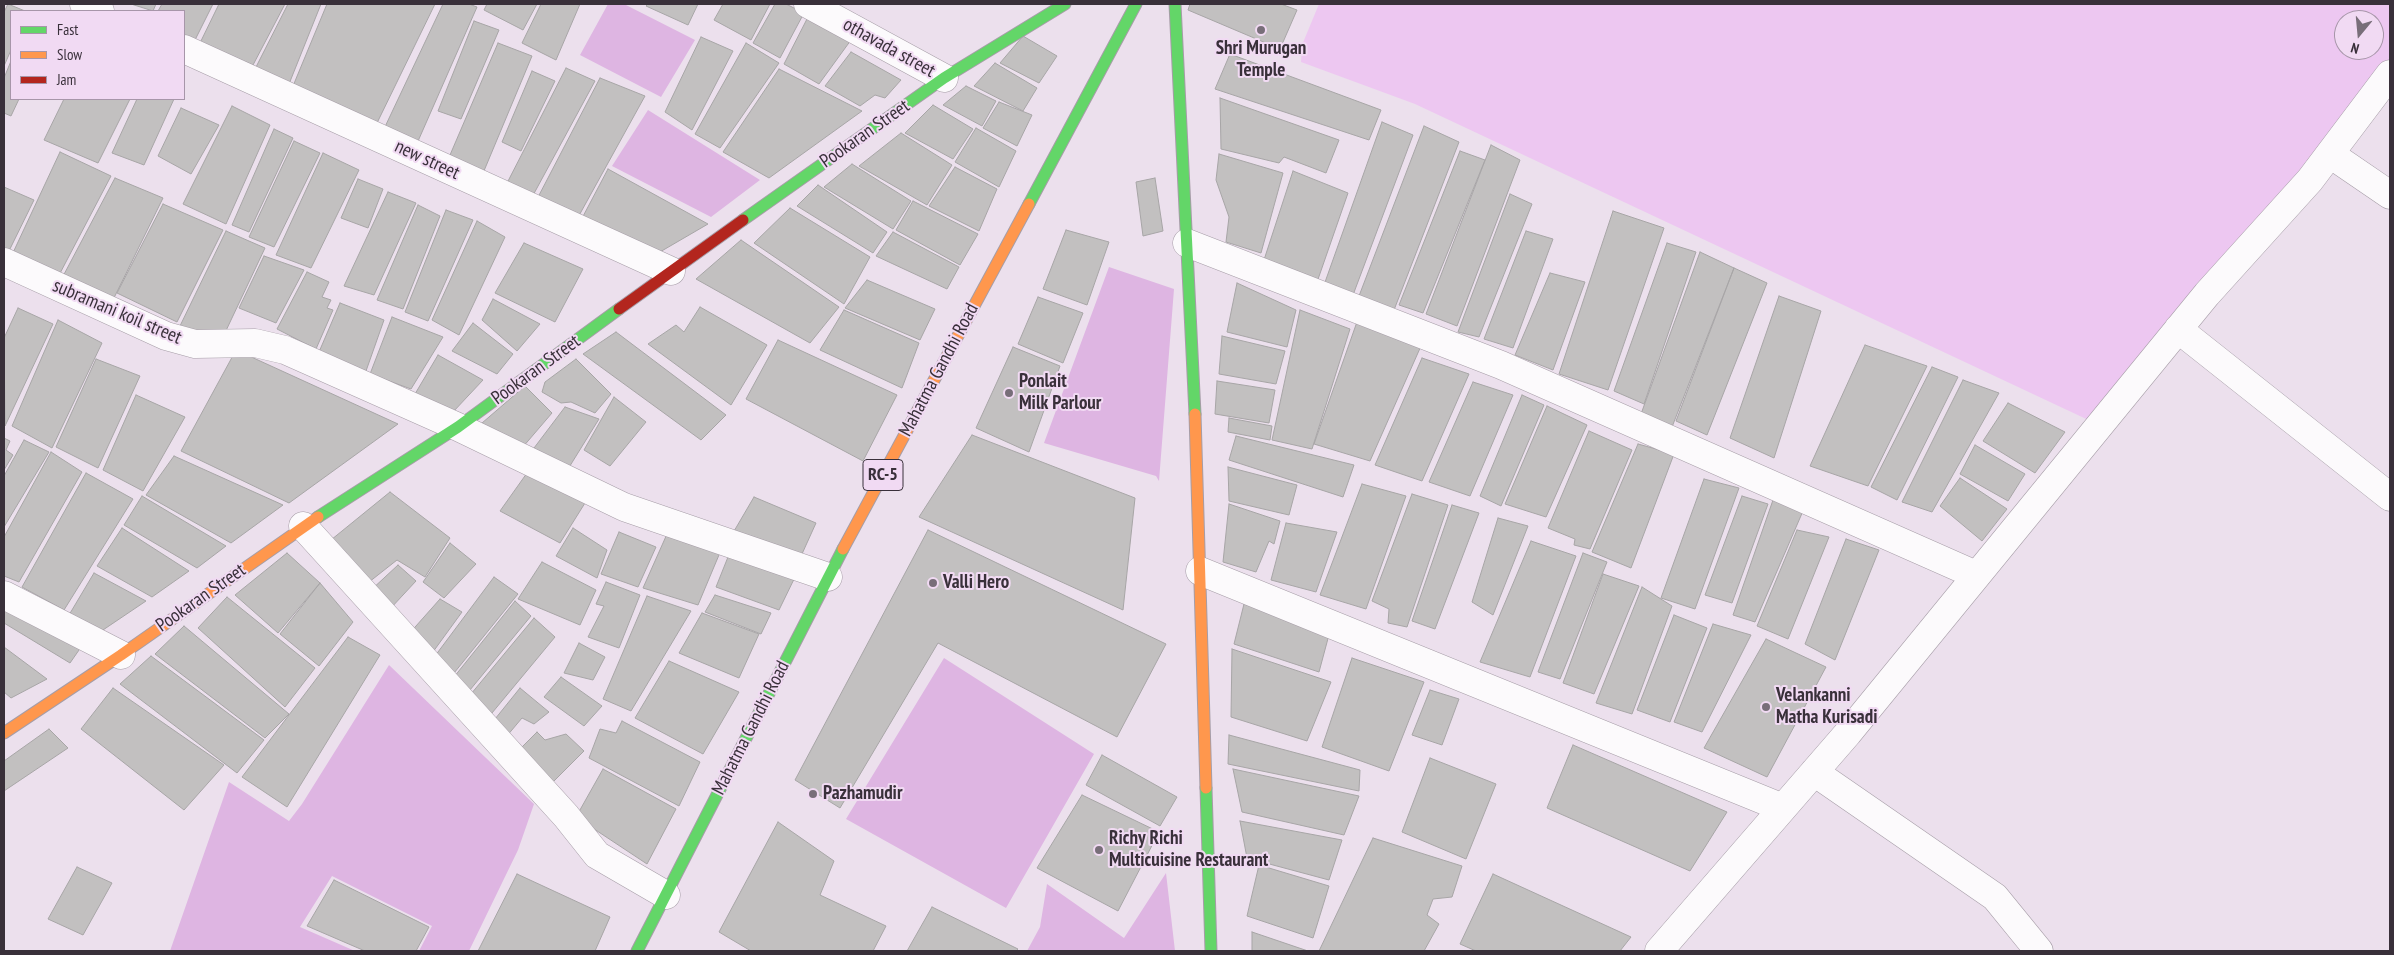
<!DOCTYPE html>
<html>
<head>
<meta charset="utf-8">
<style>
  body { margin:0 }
  #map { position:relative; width:2394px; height:955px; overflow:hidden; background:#ece0ed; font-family:"PT Sans Narrow",sans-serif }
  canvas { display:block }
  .frame { position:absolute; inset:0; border:5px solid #39303a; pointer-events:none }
  .legend { position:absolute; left:10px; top:10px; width:175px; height:90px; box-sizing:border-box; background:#f1daf3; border:1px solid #a796a9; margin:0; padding:6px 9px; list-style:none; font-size:15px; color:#39303a }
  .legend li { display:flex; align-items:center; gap:10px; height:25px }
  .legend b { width:25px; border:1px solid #a796a9 }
  .north { position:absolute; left:2334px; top:10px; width:50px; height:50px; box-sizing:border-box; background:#f1daf3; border:1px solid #a796a9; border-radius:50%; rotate:197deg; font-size:14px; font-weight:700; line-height:20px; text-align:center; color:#39303a }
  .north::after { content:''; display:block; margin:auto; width:18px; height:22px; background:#786e79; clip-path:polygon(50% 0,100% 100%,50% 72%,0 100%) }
</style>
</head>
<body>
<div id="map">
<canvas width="2394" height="955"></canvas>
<div class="frame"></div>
<ul class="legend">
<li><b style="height:6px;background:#63d668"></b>Fast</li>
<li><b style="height:6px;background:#ff974d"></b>Slow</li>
<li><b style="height:6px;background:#b3261e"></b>Jam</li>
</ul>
<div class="north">N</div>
</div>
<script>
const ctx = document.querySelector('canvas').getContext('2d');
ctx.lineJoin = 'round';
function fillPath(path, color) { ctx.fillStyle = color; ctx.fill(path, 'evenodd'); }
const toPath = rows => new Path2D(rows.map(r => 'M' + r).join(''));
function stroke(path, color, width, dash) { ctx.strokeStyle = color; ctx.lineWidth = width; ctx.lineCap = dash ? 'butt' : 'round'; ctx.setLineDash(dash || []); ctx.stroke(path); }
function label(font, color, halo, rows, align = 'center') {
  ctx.font = font + ' "PT Sans Narrow",sans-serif'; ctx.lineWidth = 4; ctx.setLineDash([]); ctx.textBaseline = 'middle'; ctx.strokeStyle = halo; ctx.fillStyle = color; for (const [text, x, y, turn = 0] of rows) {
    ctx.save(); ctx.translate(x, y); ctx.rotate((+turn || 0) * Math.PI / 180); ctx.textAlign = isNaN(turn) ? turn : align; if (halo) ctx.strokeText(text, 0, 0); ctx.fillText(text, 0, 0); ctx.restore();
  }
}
fillPath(toPath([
  [1319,4,2390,4,2390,74,2099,425,1415,104,1301,62,1302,45],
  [2344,20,2374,20,2374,50,2344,50]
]), '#edc7f1');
fillPath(toPath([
  [608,4,624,4,695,40,661,97,580,55],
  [648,110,760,180,711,217,612,166],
  [1109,267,1174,289,1159,481,1156,476,1044,443],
  [944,658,1094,754,1006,908,846,819],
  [389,665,534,804,518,850,469,951,419,951,432,926,332,876,300,927,355,951,170,951,229,782,289,821,302,804],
  [1166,873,1175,951,1027,951,1040,927,1047,884,1124,938]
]), '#deb5e2');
const building = toPath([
  [8,4,25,11,11,11,11,50,4,66,4,12,8,4],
  [131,4,156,4,153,11,131,4],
  [162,4,213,4,194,42,184,38,184,11,158,11,162,4],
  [219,4,285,4,253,65,199,45,219,4],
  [288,4,321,4,289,84,255,69,288,4],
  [327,4,435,4,377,123,293,86,327,4],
  [443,4,469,4,477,7,415,148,383,131,443,4],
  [487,4,537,4,523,30,484,10,487,4],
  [541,4,580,4,556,60,522,43,541,4],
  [648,4,698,4,688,25,646,6,648,4],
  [723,4,770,4,751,40,714,20,723,4],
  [775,4,786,4,804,13,780,58,753,43,775,4],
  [1190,4,1281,4,1297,10,1280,49,1188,10,1190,4],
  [808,17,851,40,819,84,784,64,808,17],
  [474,21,499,30,461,119,438,111,474,21],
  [1023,36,1057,56,1039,83,1000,63,1023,36],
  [701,37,733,51,692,130,665,112,701,37],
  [498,43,532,56,481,178,447,162,498,43],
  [746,43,779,63,720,148,695,134,746,43],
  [851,52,901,80,885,98,875,95,860,106,825,86,851,52],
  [1230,54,1381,110,1369,140,1215,89,1230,54],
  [11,61,11,99,19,99,11,116,4,113,4,78,11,61],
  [995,63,1037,88,1023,111,974,86,995,63],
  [566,68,595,81,531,199,505,187,566,68],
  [779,69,862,111,769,178,723,152,779,69],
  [532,71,555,81,521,151,502,142,532,71],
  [600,78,645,96,576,221,536,201,600,78],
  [966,86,996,101,982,126,943,105,966,86],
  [1220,98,1339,140,1326,173,1284,157,1279,163,1221,149,1220,98],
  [64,99,130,99,98,163,44,140,64,99],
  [137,99,174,99,144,165,112,153,137,99],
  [999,102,1032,115,1017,146,983,128,999,102],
  [933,105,973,129,953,159,905,133,933,105],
  [232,106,270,125,226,224,183,204,232,106],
  [181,108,219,125,191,174,158,156,181,108],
  [1382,122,1413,135,1353,295,1324,285,1382,122],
  [1424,126,1459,142,1394,310,1359,296,1424,126],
  [976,128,1016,151,999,187,955,162,976,128],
  [274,129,293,138,249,232,232,225,274,129],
  [901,133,952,165,927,205,859,166,901,133],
  [294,141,320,153,274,247,249,237,294,141],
  [1491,145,1520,160,1457,326,1426,314,1491,145],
  [1460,151,1485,160,1423,313,1399,305,1460,151],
  [60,152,111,176,57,279,11,257,60,152],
  [323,153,359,170,311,268,276,255,323,153],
  [1219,154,1283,173,1261,253,1226,242,1229,217,1216,180,1219,154],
  [852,164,911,201,893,229,824,187,852,164],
  [955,167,997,189,979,231,929,206,955,167],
  [608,169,708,224,653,256,580,222,608,169],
  [1293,171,1348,193,1316,285,1263,263,1293,171],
  [115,178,163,198,112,302,61,280,115,178],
  [1155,178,1163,231,1143,236,1136,182,1155,178],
  [358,179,383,189,368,228,341,218,358,179],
  [818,185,887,232,873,253,797,206,818,185],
  [4,187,34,200,7,255,4,254,4,187],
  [388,192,416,203,374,295,344,286,388,192],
  [1510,194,1532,204,1479,337,1458,332,1510,194],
  [913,201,978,234,960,265,896,230,913,201],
  [163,204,223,230,177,322,117,293,163,204],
  [418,205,440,216,403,309,377,300,418,205],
  [790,208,870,257,844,304,754,243,790,208],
  [446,210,473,220,428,321,405,312,446,210],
  [1613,211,1664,228,1608,390,1559,374,1613,211],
  [477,221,505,237,459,335,432,320,477,221],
  [1066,230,1109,242,1087,305,1043,289,1066,230],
  [226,231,265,248,223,337,179,328,226,231],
  [1526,231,1553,239,1513,348,1484,339,1526,231],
  [893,232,959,267,947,289,876,256,893,232],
  [741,240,839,307,810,343,696,279,741,240],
  [524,243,583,269,555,322,495,293,524,243],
  [1667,243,1696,252,1644,404,1614,391,1667,243],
  [1700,252,1734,268,1672,427,1641,414,1700,252],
  [264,256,304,270,276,323,239,308,264,256],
  [1734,268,1767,283,1707,435,1676,421,1734,268],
  [307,272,329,282,322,297,331,300,327,308,333,310,316,349,277,329,307,272],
  [1550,273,1585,282,1553,370,1515,355,1550,273],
  [867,280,935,309,920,340,845,308,867,280],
  [1237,283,1296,310,1287,347,1227,332,1237,283],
  [1779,296,1821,311,1774,458,1730,438,1779,296],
  [1038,297,1083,313,1063,363,1018,344,1038,297],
  [493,299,540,324,517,351,482,320,493,299],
  [340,303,384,320,366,371,319,352,340,303],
  [700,307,767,345,731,405,648,344,676,325,684,332,700,307],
  [18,308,53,324,5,426,4,338,18,308],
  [844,310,919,343,902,388,820,350,844,310],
  [1300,310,1350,329,1312,449,1272,440,1300,310],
  [392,317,443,337,411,389,370,374,392,317],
  [1358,319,1421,346,1370,461,1314,444,1358,319],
  [58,320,102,343,52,448,12,426,58,320],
  [473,323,513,354,497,374,452,351,473,323],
  [616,332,726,415,701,440,583,354,616,332],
  [1222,336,1285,351,1276,384,1219,374,1222,336],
  [778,340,897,395,863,461,746,399,778,340],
  [1865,345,1927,366,1868,486,1810,466,1865,345],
  [1013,347,1060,366,1029,452,976,428,1013,347],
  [236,350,398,424,289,503,181,451,236,350],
  [438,355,483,380,453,412,415,394,438,355],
  [1422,358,1469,374,1422,481,1375,465,1422,358],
  [96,359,140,376,98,468,56,447,96,359],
  [576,359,611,394,595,413,571,402,561,403,542,392,545,382,576,359],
  [1932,367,1958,377,1897,500,1871,487,1932,367],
  [1963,380,1999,393,1932,512,1902,502,1963,380],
  [1217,381,1275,390,1269,423,1215,414,1217,381],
  [1473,382,1513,395,1470,496,1429,482,1473,382],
  [525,386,552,413,522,448,482,423,525,386],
  [136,395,185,417,143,491,103,470,136,395],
  [1522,395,1544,405,1501,506,1480,496,1522,395],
  [614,397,646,422,610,466,584,450,614,397],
  [2008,403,2065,432,2035,473,1983,441,2008,403],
  [1547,406,1587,425,1546,517,1505,504,1547,406],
  [565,407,599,419,568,469,534,448,565,407],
  [1229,418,1272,426,1270,440,1228,432,1229,418],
  [1589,431,1632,450,1590,549,1574,545,1575,539,1548,528,1589,431],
  [972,435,1135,498,1123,610,919,517,972,435],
  [1236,436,1354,465,1343,497,1229,460,1236,436],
  [4,438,10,441,6,450,13,455,4,470,4,438],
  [24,440,49,452,4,527,4,476,24,440],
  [1638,444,1674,454,1631,568,1592,552,1638,444],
  [1975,445,2025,474,2008,501,1960,474,1975,445],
  [51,452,82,472,19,582,4,576,4,537,51,452],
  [174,456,283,505,231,543,146,495,174,456],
  [1228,467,1297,485,1289,515,1229,501,1228,467],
  [86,473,133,499,64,610,22,587,86,473],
  [527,473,585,503,560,543,500,511,527,473],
  [1960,478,2007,509,1982,541,1940,506,1960,478],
  [1704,479,1739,488,1695,609,1661,598,1704,479],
  [1362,484,1406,496,1366,609,1320,595,1362,484],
  [390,492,450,538,425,577,397,560,364,586,326,544,390,492],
  [1412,494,1448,505,1407,627,1388,623,1389,609,1372,601,1412,494],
  [142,496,226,546,197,568,124,525,142,496],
  [1742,496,1768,504,1732,603,1705,595,1742,496],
  [754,497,816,523,797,565,730,538,754,497],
  [1773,500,1803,511,1755,622,1733,615,1773,500],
  [1229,504,1280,521,1274,544,1269,541,1256,572,1223,562,1229,504],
  [1452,505,1479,513,1435,629,1412,621,1452,505],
  [1498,518,1528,526,1493,615,1472,602,1498,518],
  [1286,523,1337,532,1316,592,1271,580,1286,523],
  [671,525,724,543,698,605,643,588,671,525],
  [122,528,189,571,152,597,97,566,122,528],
  [573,528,607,550,597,578,556,556,573,528],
  [928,530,1166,644,1117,737,938,643,840,808,795,780,928,530],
  [1797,530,1829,537,1788,639,1757,626,1797,530],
  [619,532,656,547,638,587,601,574,619,532],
  [1846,539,1879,550,1835,660,1805,644,1846,539],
  [1531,541,1576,556,1530,677,1480,662,1531,541],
  [450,543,476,564,444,598,423,582,450,543],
  [732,547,797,573,779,610,716,587,732,547],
  [287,553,320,583,278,633,235,595,287,553],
  [1583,553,1607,562,1560,679,1538,672,1583,553],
  [542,562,596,590,580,625,518,599,542,562],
  [398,565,416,581,390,609,370,591,398,565],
  [94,573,146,601,100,632,69,615,94,573],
  [1603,574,1639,586,1594,694,1563,683,1603,574],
  [494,577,518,594,450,678,432,660,494,577],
  [606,582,640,595,619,648,588,637,604,606,596,604,606,582],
  [320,583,353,622,319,666,280,634,320,583],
  [1642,587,1672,606,1632,714,1596,703,1642,587],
  [4,591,86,640,70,663,4,623,4,591],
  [715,595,771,613,761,634,705,612,715,595],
  [647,596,691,611,631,711,603,699,647,596],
  [227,597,315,668,285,707,198,628,227,597],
  [440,599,462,612,430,656,408,635,440,599],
  [515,601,531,616,465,696,450,682,515,601],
  [1244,604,1330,631,1319,672,1234,644,1244,604],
  [702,613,759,634,739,678,679,653,702,613],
  [1674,615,1707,628,1670,722,1637,710,1674,615],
  [534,618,555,637,487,719,466,700,534,618],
  [1713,624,1751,635,1702,732,1674,722,1713,624],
  [184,626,289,714,265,738,155,654,184,626],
  [348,637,380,655,287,807,242,777,348,637],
  [1766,639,1826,667,1767,777,1704,748,1766,639],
  [579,643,605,657,593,680,564,673,579,643],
  [4,647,47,679,11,698,4,692,4,647],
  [1232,649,1331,682,1307,741,1231,717,1232,649],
  [151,656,264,740,237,773,120,684,151,656],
  [1352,658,1424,682,1389,771,1322,747,1352,658],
  [669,661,739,692,703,754,635,718,669,661],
  [561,677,602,706,584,726,544,697,561,677],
  [113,688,224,765,184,810,81,729,113,688],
  [520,688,549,712,534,724,522,718,506,737,491,724,520,688],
  [1430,690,1459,699,1442,745,1412,735,1430,690],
  [622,721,700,762,679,806,589,758,600,729,616,733,622,721],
  [49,729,68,748,4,791,4,761,49,729],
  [537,732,545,740,566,734,584,751,549,786,516,753,537,732],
  [1229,735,1360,770,1359,791,1228,764,1229,735],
  [1573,745,1727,812,1690,871,1547,808,1573,745],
  [1102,755,1177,797,1160,826,1086,785,1102,755],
  [1430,758,1496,784,1466,859,1402,832,1430,758],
  [603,769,676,809,647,864,576,817,603,769],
  [1233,769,1359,796,1344,835,1242,812,1233,769],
  [1082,795,1159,832,1118,911,1037,868,1082,795],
  [1240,821,1342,840,1329,880,1247,858,1240,821],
  [778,822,834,861,820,895,886,926,873,951,751,951,719,932,778,822],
  [1373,838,1462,866,1452,897,1433,899,1427,915,1439,924,1424,951,1319,951,1373,838],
  [1259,865,1329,886,1313,938,1247,916,1259,865],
  [77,867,112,883,83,935,48,919,77,867],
  [517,874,610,917,595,951,478,951,517,874],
  [1493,874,1631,937,1620,951,1476,951,1460,944,1493,874],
  [334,880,429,927,416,951,365,951,307,926,334,880],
  [932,907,1018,949,1016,951,907,951,932,907],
  [1252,932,1308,951,1252,951,1252,932]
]);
fillPath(building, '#c2c0c0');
stroke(building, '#a7a5a6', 1);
const street = toPath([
  [84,4,100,11],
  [808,4,944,78],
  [184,49,671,271],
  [2330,154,2390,195],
  [1187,243,1501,365,1976,575],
  [4,262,166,336,195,344,255,343,285,350,458,427,624,507,828,577],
  [2178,329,2390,497],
  [303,526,566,816,597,855,666,895],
  [1200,571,1783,808],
  [4,595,121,655],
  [1814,772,1995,897,2039,951],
  [1659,951,1848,733,2207,294,2310,180,2390,74]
]);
const fast = toPath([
  [1175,4,1195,414],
  [1029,204,1136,4],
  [743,220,944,78,1065,4],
  [318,517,458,427,619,309],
  [1206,788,1211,951],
  [637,951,843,549]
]);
const slow = toPath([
  [1195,414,1206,788],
  [843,549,1029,204],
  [4,733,121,655,318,517]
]);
const jam = toPath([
  [619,309,743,220]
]);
stroke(street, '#a69da7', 29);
stroke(fast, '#a69da7', 13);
stroke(slow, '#a69da7', 13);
stroke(jam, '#a69da7', 13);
stroke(street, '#fcfafc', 28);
stroke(fast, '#63d668', 11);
stroke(slow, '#ff974d', 11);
stroke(jam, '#b3261e', 11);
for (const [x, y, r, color] of [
  [1261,30,5,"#786e79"],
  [1009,393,5,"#786e79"],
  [933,583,5,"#786e79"],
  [1766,707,5,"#786e79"],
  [813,794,5,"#786e79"],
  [1099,850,5,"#786e79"]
]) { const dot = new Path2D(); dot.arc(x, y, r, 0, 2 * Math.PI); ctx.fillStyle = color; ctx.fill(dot); stroke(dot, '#f1daf3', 2); }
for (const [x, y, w] of [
  [883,475,40]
]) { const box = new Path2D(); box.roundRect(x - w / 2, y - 15.5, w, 31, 4); ctx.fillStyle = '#f1daf3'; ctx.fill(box); stroke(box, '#39303a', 1); }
label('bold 18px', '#39303a', null, [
  ["RC-5",883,475]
]);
label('19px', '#39303a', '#f1daf3', [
  ["othavada street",889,48,29],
  ["Pookaran Street",865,134,-35],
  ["new street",427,160,25],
  ["subramani koil street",117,312,23],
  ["Pookaran Street",536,370,-36],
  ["Mahatma Gandhi Road",939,370,-62],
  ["Pookaran Street",201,598,-35],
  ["Mahatma Gandhi Road",751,728,-63]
]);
label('bold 19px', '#39303a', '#f1daf3', [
  ["Shri Murugan",1261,49,"center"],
  ["Temple",1261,71,"center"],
  ["Ponlait",1019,382],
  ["Milk Parlour",1019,404],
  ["Valli Hero",943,583],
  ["Velankanni",1776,696],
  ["Matha Kurisadi",1776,718],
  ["Pazhamudir",823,794],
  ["Richy Richi",1109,839],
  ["Multicuisine Restaurant",1109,861]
], 'left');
</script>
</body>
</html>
